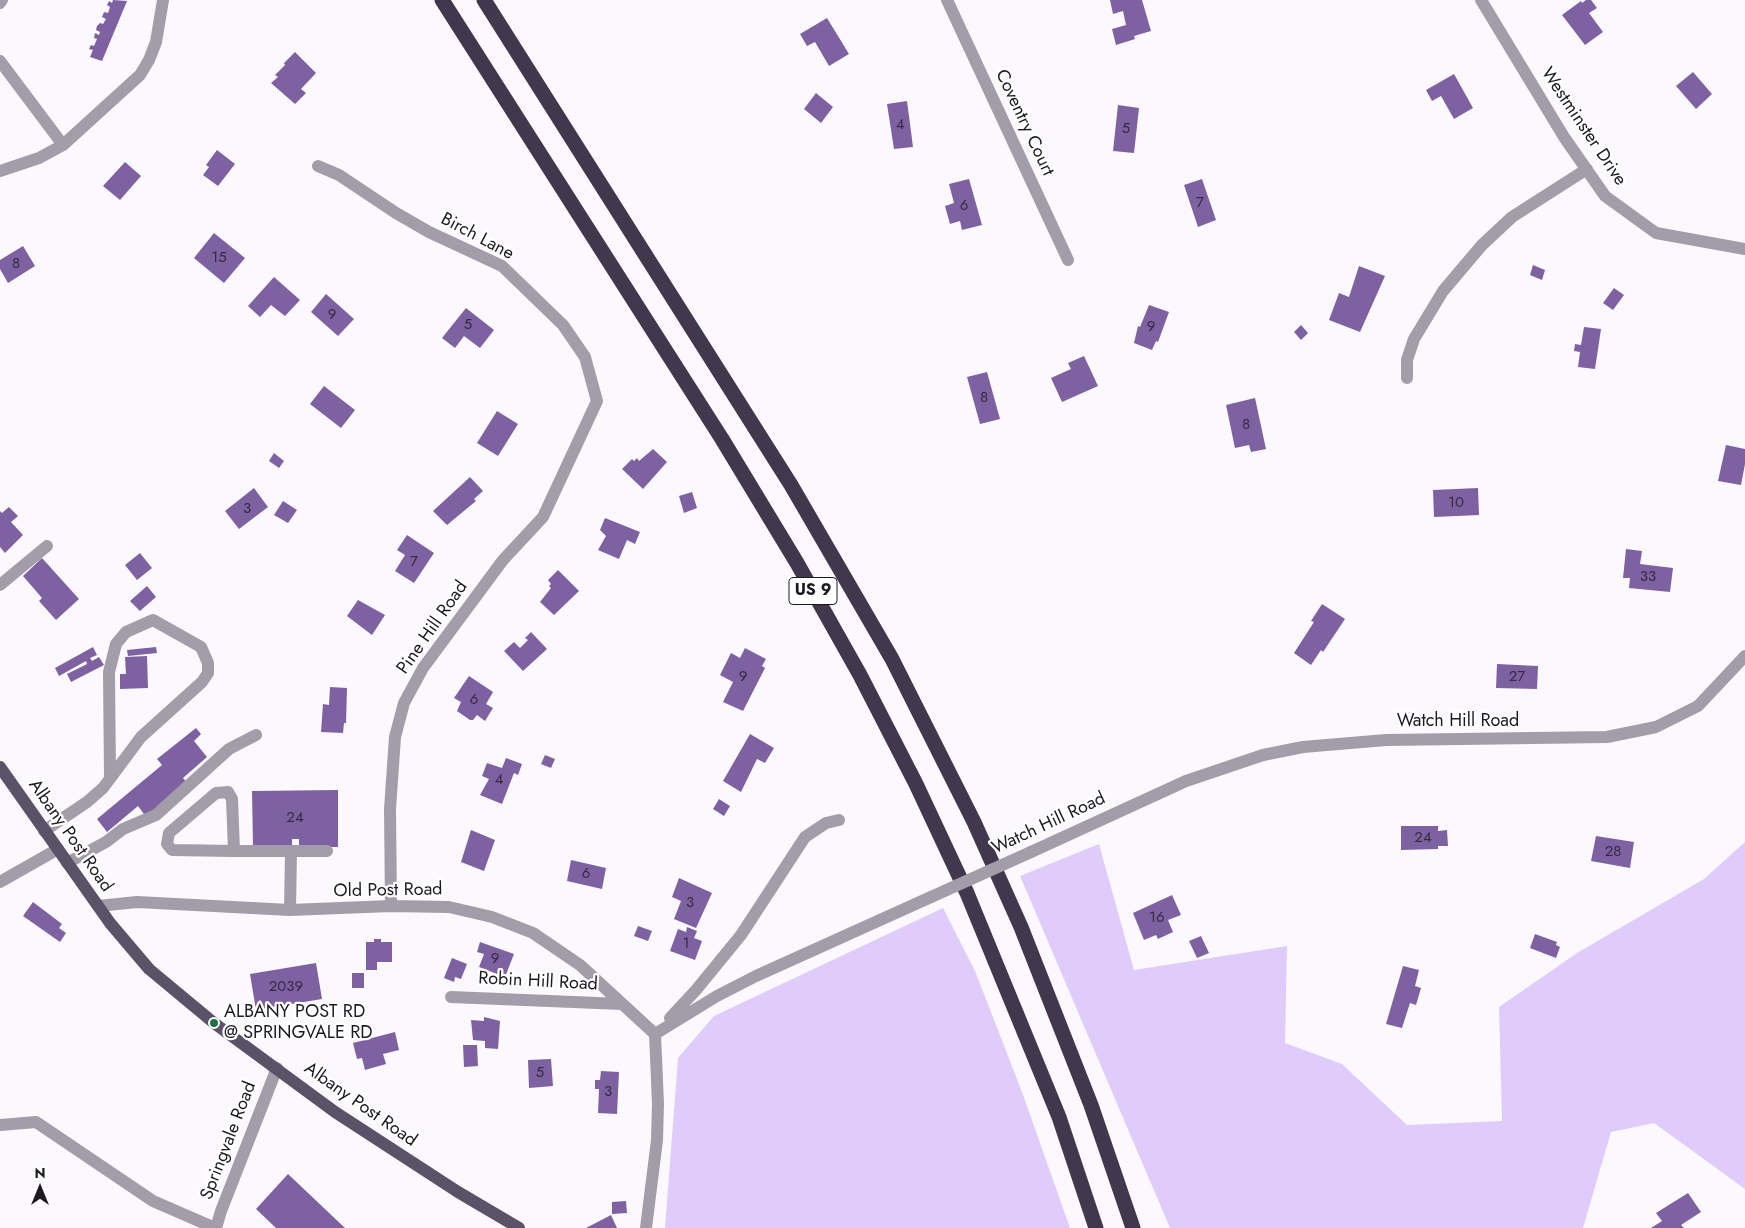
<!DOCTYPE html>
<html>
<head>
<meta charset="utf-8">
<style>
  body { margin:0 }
  #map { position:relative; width:1745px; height:1228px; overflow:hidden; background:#fbf9fe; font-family:Jost,sans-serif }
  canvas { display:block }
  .north { position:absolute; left:15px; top:1163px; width:50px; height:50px; -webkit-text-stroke:4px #fff; paint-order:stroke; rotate:0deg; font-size:14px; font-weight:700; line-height:20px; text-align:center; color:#1d1923 }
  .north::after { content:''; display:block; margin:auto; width:18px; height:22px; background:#1d1923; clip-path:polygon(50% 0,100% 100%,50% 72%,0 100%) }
</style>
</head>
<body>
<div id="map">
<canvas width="1745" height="1228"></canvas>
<div class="north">N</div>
</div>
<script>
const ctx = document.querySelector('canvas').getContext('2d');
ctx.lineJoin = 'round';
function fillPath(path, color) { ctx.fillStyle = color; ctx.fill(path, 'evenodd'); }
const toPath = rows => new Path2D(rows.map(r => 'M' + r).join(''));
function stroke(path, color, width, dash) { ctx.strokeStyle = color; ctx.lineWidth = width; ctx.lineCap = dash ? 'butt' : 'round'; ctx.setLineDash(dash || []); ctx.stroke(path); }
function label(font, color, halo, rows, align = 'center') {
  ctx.font = font + ' Jost,sans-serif'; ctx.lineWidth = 4.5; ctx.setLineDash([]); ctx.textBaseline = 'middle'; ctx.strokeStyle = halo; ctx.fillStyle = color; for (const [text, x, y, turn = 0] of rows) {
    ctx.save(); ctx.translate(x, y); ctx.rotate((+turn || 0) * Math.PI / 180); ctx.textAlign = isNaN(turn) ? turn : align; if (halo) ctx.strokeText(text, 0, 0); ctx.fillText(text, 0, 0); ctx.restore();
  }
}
fillPath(toPath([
  [1745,842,1745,1189,1654,1123,1611,1132,1583,1228,1170,1228,1020,876,1099,844,1134,970,1287,946,1285,1043,1342,1064,1407,1125,1502,1121,1499,1007,1577,953,1704,879],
  [943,908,975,971,1022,1092,1070,1228,665,1228,678,1058,714,1016]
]), '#dfccfa');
fillPath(toPath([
  [113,0,127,1,102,61,90,57,93,50,89,49,91,45,94,46,97,39,94,38,95,33,99,35,100,32,96,30,97,26,100,23,103,24,106,19,102,17,104,12,108,13,110,7,107,5,109,1,112,3],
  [1110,0,1142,0,1151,31,1134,36,1135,39,1116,45,1112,29,1126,25,1123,11,1113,14],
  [1586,0,1591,0,1597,8,1589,13,1603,32,1585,45,1562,15,1581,1,1582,3],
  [827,18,849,54,829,66,815,42,807,46,800,34],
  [295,52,316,73,301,89,306,93,295,104,271,83,278,77,275,75,285,65,284,63],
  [1693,72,1712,94,1696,109,1676,86],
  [1454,74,1473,108,1454,119,1441,96,1432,101,1426,90],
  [816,93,833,107,821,123,804,109],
  [907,101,913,147,894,149,887,104],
  [1118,105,1139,108,1134,153,1113,151],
  [217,150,235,164,218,186,203,175,209,167,206,165],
  [125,162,141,176,120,200,103,186],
  [969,179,982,225,962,230,960,221,950,224,945,206,954,203,949,184],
  [1202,179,1216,220,1198,227,1184,185],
  [214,233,245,258,224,283,194,258],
  [23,246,35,266,8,283,0,269,0,260],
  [1533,265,1545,270,1542,280,1530,275],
  [1359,266,1385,276,1360,332,1329,320,1339,293,1349,297],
  [274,277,300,300,285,316,271,305,260,317,248,306],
  [1614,288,1624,295,1613,310,1603,303],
  [326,294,354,319,338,336,311,312],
  [1149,305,1169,312,1158,342,1156,341,1152,350,1134,343,1138,326,1140,327],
  [466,308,494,330,480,348,464,336,455,348,442,338],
  [1301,325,1308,333,1301,340,1294,332],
  [1584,327,1601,329,1595,369,1578,367,1580,352,1574,351,1575,344,1581,345],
  [1084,356,1098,386,1062,402,1051,378,1071,369,1068,363],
  [987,372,1000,419,980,424,967,377],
  [324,386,355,410,341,428,310,404],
  [1255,398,1266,449,1251,452,1249,445,1235,448,1226,405],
  [497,411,518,424,498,456,477,443],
  [1726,445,1745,449,1745,464,1741,485,1718,481],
  [653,449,667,462,643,489,622,469,632,459,634,461,637,458,639,461],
  [274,453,284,461,279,468,269,461],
  [470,477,483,491,474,499,476,501,447,525,433,511],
  [254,488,268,507,239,529,225,511],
  [1478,488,1479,515,1434,517,1433,490],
  [692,492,697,508,684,513,679,496],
  [283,501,297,510,288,523,274,515],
  [9,507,18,516,11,522,23,535,5,553,0,547,0,511,2,513],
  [605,518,640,532,635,544,627,540,619,559,598,550,606,536,600,530],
  [407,535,434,553,414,583,395,571,405,555,397,550],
  [1626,549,1642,551,1640,564,1673,568,1670,592,1629,588,1630,578,1623,578],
  [140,553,152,568,137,580,125,565],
  [42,558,79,599,56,620,39,601,42,598,23,576],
  [558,570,579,591,554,615,540,602,551,588,549,586,551,584,548,580],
  [147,586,156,597,140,611,130,601],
  [358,600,385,615,372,635,347,616],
  [1322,604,1345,619,1323,652,1321,650,1311,665,1294,653,1314,622,1311,621],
  [531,632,547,649,523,671,504,651,514,642,520,648,528,640,525,638],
  [93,647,97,655,90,658,92,661,99,657,104,665,71,682,67,674,87,664,86,661,59,676,55,668],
  [156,647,157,653,128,656,127,650],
  [745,648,766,659,762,666,765,668,743,711,723,702,733,682,720,675,731,653,740,658],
  [147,656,148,688,120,689,120,674,126,674,125,657],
  [1497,664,1538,666,1537,689,1496,688],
  [469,676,493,692,486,704,493,708,485,721,477,715,473,720,470,720,457,711,461,702,454,698],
  [330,687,347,688,346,723,344,723,343,733,321,732,323,704,329,705],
  [196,728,201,734,194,741,207,757,183,778,188,784,147,818,138,806,107,832,97,819,162,765,157,759],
  [750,734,774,748,765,763,757,759,741,792,723,781],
  [545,755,555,759,551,768,541,764],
  [506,758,522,764,518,775,514,773,502,804,480,795,489,779,482,776,487,763,502,768],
  [338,790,338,847,299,847,299,839,292,839,292,847,253,847,252,791],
  [719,799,730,806,724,816,713,809],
  [1401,826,1438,826,1438,831,1447,830,1448,846,1438,846,1438,849,1401,850],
  [471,830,495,840,484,871,461,862],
  [1596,836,1634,842,1630,868,1591,861],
  [571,860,606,868,602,889,567,881],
  [679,878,712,893,696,928,674,919,681,901,672,897],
  [1172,895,1181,915,1168,920,1173,932,1158,939,1156,935,1144,940,1133,913],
  [33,902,62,924,59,928,66,933,60,942,23,916],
  [638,926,652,931,648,941,634,936],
  [687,927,697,931,694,938,702,941,695,960,670,951,678,929,686,932],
  [1535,934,1557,942,1556,945,1560,947,1556,958,1530,948],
  [1201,936,1209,953,1197,958,1189,941],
  [374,939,381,939,381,942,392,942,392,962,377,962,377,970,366,970,366,942,374,942],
  [480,942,514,954,505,977,479,967,484,954,477,952],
  [452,958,467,964,461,979,455,977,454,982,444,978],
  [316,963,322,999,256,1010,250,974],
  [1403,966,1419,970,1415,986,1421,988,1416,1005,1410,1003,1402,1028,1386,1024],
  [352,973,364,973,364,988,352,988],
  [484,1017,500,1021,498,1049,485,1048,485,1041,473,1040,471,1020,484,1021],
  [395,1032,399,1050,383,1054,386,1064,365,1070,362,1058,357,1059,353,1043],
  [463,1045,477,1045,478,1066,464,1067],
  [551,1059,553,1086,529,1088,528,1060],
  [601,1071,619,1072,617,1114,598,1113,599,1089,595,1089,595,1080,600,1080],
  [288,1174,345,1228,276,1228,256,1209],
  [1688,1193,1701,1212,1681,1225,1684,1228,1651,1228,1662,1221,1656,1213],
  [626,1201,627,1213,612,1214,612,1202],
  [611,1215,617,1228,586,1228]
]), '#7e61a1');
stroke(toPath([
  [947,0,1068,260],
  [1481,0,1564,137,1605,196,1656,233,1745,249],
  [0,3,2,0],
  [0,61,63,145],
  [318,166,339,175,396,213,429,232,502,266,563,325,585,357,597,401,543,517,503,560,423,668,404,703,395,737,390,809,391,906],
  [0,171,39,158,63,145,140,75,149,60,156,42,163,0],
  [1407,378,1407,360,1414,339,1443,291,1482,245,1512,217,1587,169],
  [0,585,47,546],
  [44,831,87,802,103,788,141,737,202,682,208,673,208,663,201,647,153,620,126,632,116,644,109,672,110,778],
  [234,851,232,799,228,792,216,793,169,833,167,844,172,850,234,851,327,851],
  [1031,852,1186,781,1263,755,1303,747,1386,740,1607,737,1656,727,1698,706,1745,656],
  [67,863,106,842,123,829,156,815,229,749,256,735],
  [0,882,58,849],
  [98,906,137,902,290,910,391,906,449,907,492,917,533,933,580,965,655,1034,658,1104,657,1140,646,1228],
  [290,910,291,851],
  [451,997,622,1004],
  [670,1018,696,990,741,935,805,837,826,823,839,820],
  [655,1034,717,996,756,976,931,897],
  [0,1125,36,1122,153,1201,215,1228],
  [216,1228,221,1211,277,1068]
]), '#a29da9', 12);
stroke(toPath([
  [0,767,110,923,149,969,214,1023,335,1112,458,1192,519,1228]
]), '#5a5266', 12);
stroke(toPath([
  [442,0,722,439,797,563,860,675,916,784,967,893,1059,1117,1096,1228],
  [484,0,791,485,892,659,974,822,1021,927,1091,1105,1133,1228]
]), '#41384e', 15);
stroke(toPath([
  [931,897,1031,852]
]), '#a29da9', 12);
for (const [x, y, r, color] of [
  [214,1023,5,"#1f7243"]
]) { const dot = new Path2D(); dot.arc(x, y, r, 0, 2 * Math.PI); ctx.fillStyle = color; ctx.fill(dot); stroke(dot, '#fff', 2); }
label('15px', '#352b42', null, [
  ["4",900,125],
  ["5",1126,129],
  ["7",1200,203],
  ["6",964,206],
  ["15",219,258],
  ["8",16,264],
  ["9",332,315],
  ["5",468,325],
  ["9",1151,327],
  ["8",984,398],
  ["8",1246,425],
  ["10",1456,503],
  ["3",247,509],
  ["7",414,562],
  ["33",1648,577],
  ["9",743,677],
  ["27",1517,677],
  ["6",474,700],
  ["4",499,780],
  ["24",295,818],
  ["24",1423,838],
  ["28",1613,852],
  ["6",586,874],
  ["3",690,903],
  ["16",1157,918],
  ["1",686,944],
  ["9",495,959],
  ["2039",286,987],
  ["5",540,1073],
  ["3",608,1092]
]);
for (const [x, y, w] of [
  [813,591,48]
]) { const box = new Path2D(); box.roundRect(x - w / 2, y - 13.5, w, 27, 4); ctx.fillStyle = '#fff'; ctx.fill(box); stroke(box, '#1d1923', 1); }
label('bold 16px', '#1d1923', null, [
  ["US 9",813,591]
]);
label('18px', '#1d1923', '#fff', [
  ["Coventry Court",1024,123,65],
  ["Westminster Drive",1583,127,56],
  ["Birch Lane",477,237,28],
  ["Pine Hill Road",433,628,-55],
  ["Watch Hill Road",1458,722],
  ["Watch Hill Road",1049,824,-25],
  ["Albany Post Road",70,836,55],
  ["Old Post Road",388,891,-1],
  ["Robin Hill Road",538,982,3],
  ["Albany Post Road",360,1105,35],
  ["Springvale Road",229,1141,-69]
]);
label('18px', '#1d1923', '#fff', [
  ["ALBANY POST RD",224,1013],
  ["@ SPRINGVALE RD",224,1034]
], 'left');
</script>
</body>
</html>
